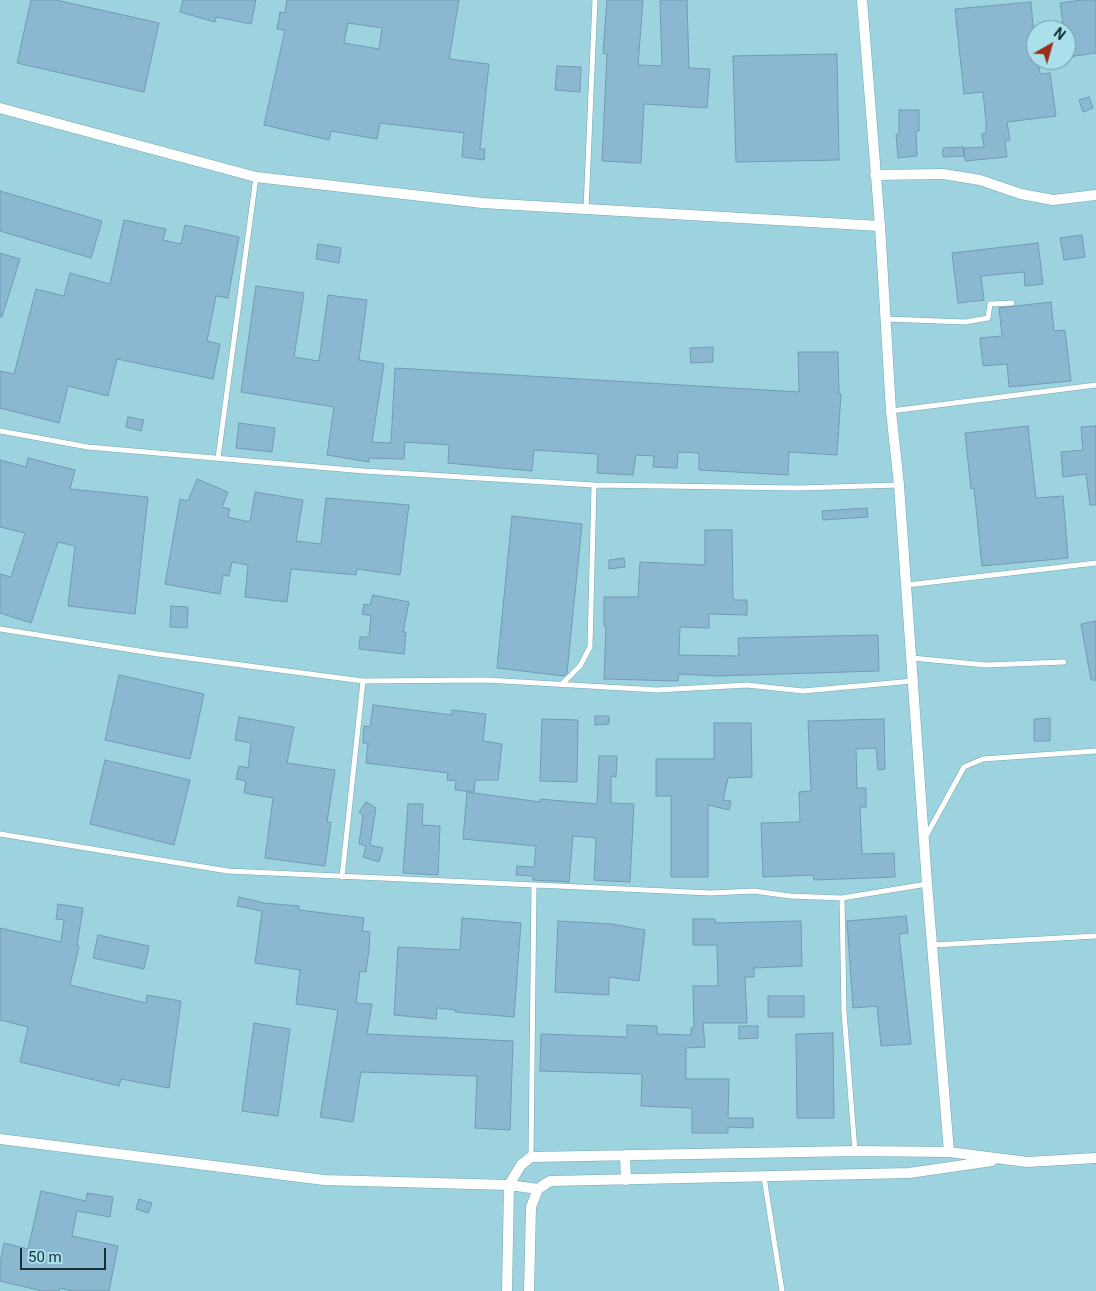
<!DOCTYPE html>
<html>
<head>
<meta charset="utf-8">
<style>
  body { margin:0 }
  #map { position:relative; width:1096px; height:1291px; overflow:hidden; background:#9cd3df; font-family:Roboto,sans-serif }
  canvas { display:block }
  .north { position:absolute; left:1026px; top:20px; width:50px; height:50px; box-sizing:border-box; background:#a9e0ec; border:1px solid #6f99a2; border-radius:50%; rotate:38deg; font-size:14px; font-weight:700; line-height:20px; text-align:center; color:#192f34 }
  .north::after { content:''; display:block; margin:auto; width:18px; height:22px; background:#99301c; clip-path:polygon(50% 0,100% 100%,50% 72%,0 100%) }
  .scale { position:absolute; left:20px; top:1248px; width:86px; height:22px; box-sizing:border-box; border:2px solid #192f34; border-top:0; padding-left:6px; font-size:15px; line-height:18px; white-space:nowrap; color:#192f34; -webkit-text-stroke:4px #a9e0ec; paint-order:stroke }
</style>
</head>
<body>
<div id="map">
<canvas width="1096" height="1291"></canvas>
<div class="north">N</div>
<div class="scale">50 m</div>
</div>
<script>
const ctx = document.querySelector('canvas').getContext('2d');
ctx.lineJoin = 'round';
function fillPath(path, color) { ctx.fillStyle = color; ctx.fill(path, 'evenodd'); }
const toPath = rows => new Path2D(rows.map(r => 'M' + r).join(''));
function stroke(path, color, width, dash) { ctx.strokeStyle = color; ctx.lineWidth = width; ctx.lineCap = dash ? 'butt' : 'round'; ctx.setLineDash(dash || []); ctx.stroke(path); }
const building = toPath([
  [31,0,56,0,159,23,144,92,17,63,31,0],
  [183,0,256,0,251,24,216,17,215,22,180,12,183,0],
  [287,0,459,0,449,59,489,64,480,149,485,149,484,160,462,157,464,133,380,123,377,139,331,131,329,140,264,125,285,30,277,29,280,12,285,13,287,0],
  [348,23,382,28,379,49,344,43,348,23],
  [607,0,643,0,638,65,662,66,660,0,687,0,689,68,710,69,707,108,644,104,641,163,602,161,607,54,603,53,607,0],
  [1081,0,1096,0,1096,53,1068,57,1060,3,1081,0],
  [1031,2,1036,60,1038,60,1040,74,1050,73,1056,116,1007,122,1010,140,1005,141,1007,157,965,161,964,148,984,147,982,134,986,133,986,122,983,92,964,94,955,9,1031,2],
  [837,54,839,160,736,162,733,56,837,54],
  [557,66,581,67,580,92,555,90,557,66],
  [1089,97,1093,108,1083,112,1079,100,1089,97],
  [899,110,919,110,919,131,916,131,917,156,898,158,896,134,899,134,899,110],
  [963,147,964,156,943,157,943,148,963,147],
  [0,191,102,221,91,258,0,231,0,191],
  [124,220,166,229,163,240,181,244,185,225,239,237,228,298,216,296,207,341,220,344,213,379,117,359,108,396,68,386,59,423,0,408,0,371,14,374,36,289,64,296,70,273,110,284,124,220],
  [1082,235,1085,257,1064,260,1060,238,1082,235],
  [1038,243,1043,284,1025,286,1024,272,981,276,984,300,958,303,952,253,1038,243],
  [318,244,341,248,339,263,316,259,318,244],
  [0,253,20,259,2,317,0,317,0,253],
  [256,286,304,293,294,357,319,361,328,295,367,300,359,360,384,364,372,442,391,443,395,368,799,392,798,352,838,352,839,394,841,394,837,455,789,452,788,475,699,470,699,453,678,452,677,468,653,467,654,456,636,455,633,475,597,473,598,454,534,450,532,471,448,463,449,445,405,442,404,459,369,458,369,462,327,455,334,407,241,392,256,286],
  [1051,302,1054,331,1065,330,1071,381,1009,387,1007,364,983,366,980,338,1002,336,999,308,1051,302],
  [713,347,713,362,691,363,690,348,713,347],
  [128,417,144,420,141,431,126,427,128,417],
  [239,423,275,428,272,452,236,448,239,423],
  [1028,426,1036,498,1063,496,1068,558,982,566,974,488,971,489,965,433,1028,426],
  [1096,426,1096,505,1090,505,1086,474,1063,477,1061,452,1083,450,1081,427,1096,426],
  [28,458,75,470,70,489,148,497,135,614,68,606,75,546,58,542,31,623,0,613,0,574,11,577,25,533,0,527,0,460,26,467,28,458],
  [197,479,228,492,222,507,230,509,228,517,250,522,255,492,303,500,296,541,321,544,326,498,409,505,400,575,357,569,356,575,291,569,287,602,245,597,248,565,232,562,229,576,223,575,220,594,165,584,180,499,188,501,197,479],
  [867,508,868,517,823,520,822,511,867,508],
  [512,516,582,524,567,673,564,676,497,668,512,516],
  [705,530,732,530,733,598,735,600,747,600,747,615,709,614,709,628,680,627,679,655,739,656,738,638,878,635,879,671,715,676,679,674,678,681,604,679,606,626,604,626,604,597,638,597,640,562,705,565,705,530],
  [624,558,625,567,609,569,609,560,624,558],
  [373,595,409,602,403,632,406,632,404,654,359,649,360,637,369,637,371,616,362,614,364,604,370,605,373,595],
  [171,606,188,607,187,628,170,627,171,606],
  [1096,621,1096,680,1091,680,1081,624,1096,621],
  [119,675,204,694,190,759,105,740,119,675],
  [373,705,452,715,452,710,486,714,483,741,502,744,498,780,475,780,474,792,455,790,456,781,447,780,448,773,366,763,368,743,363,743,364,726,370,727,373,705],
  [595,716,609,716,609,724,595,725,595,716],
  [239,717,294,727,287,763,335,770,327,822,331,822,325,866,265,858,273,798,244,793,246,781,236,779,239,766,248,768,251,743,235,740,239,717],
  [1050,718,1050,741,1034,741,1034,719,1050,718],
  [542,719,578,720,577,782,540,781,542,719],
  [884,719,885,769,878,770,876,748,856,749,857,788,866,788,866,807,860,807,862,854,894,853,895,877,814,880,813,875,763,877,761,823,800,822,799,792,811,791,808,721,884,719],
  [714,723,751,723,752,777,728,778,723,800,731,801,729,810,708,805,708,877,671,877,671,796,656,796,656,759,714,759,714,723],
  [599,756,617,756,616,777,611,776,611,803,634,804,630,882,594,880,596,838,573,836,569,882,533,880,533,876,516,875,517,866,534,867,536,846,463,839,467,792,540,802,540,799,597,804,599,756],
  [105,760,190,780,174,845,90,824,105,760],
  [366,802,376,808,370,845,383,848,379,862,363,857,366,846,359,844,363,815,359,812,366,802],
  [408,804,423,804,422,825,440,826,438,875,403,873,408,804],
  [239,897,264,903,299,906,299,910,364,918,362,931,370,932,369,949,366,972,360,971,356,1003,372,1004,367,1034,513,1041,510,1130,475,1128,477,1076,361,1072,353,1122,320,1117,338,1010,296,1004,300,970,255,963,262,911,237,906,239,897],
  [58,904,83,908,77,946,79,946,70,985,146,1003,147,995,181,1001,169,1088,121,1079,119,1086,20,1062,28,1027,0,1020,0,928,61,942,64,920,56,919,58,904],
  [906,916,908,933,899,934,911,1044,881,1046,877,1006,853,1008,847,921,906,916],
  [462,918,521,923,514,1017,455,1012,456,1010,437,1008,436,1019,394,1015,398,947,460,950,462,918],
  [693,919,715,919,715,923,801,921,802,966,754,968,754,977,745,977,747,1023,703,1023,705,1047,686,1048,686,1079,729,1079,728,1118,753,1118,753,1128,728,1127,728,1133,692,1133,692,1108,641,1106,642,1074,540,1071,541,1034,627,1037,627,1025,657,1026,657,1034,691,1035,691,1028,694,1028,693,986,718,986,717,945,693,945,693,919],
  [558,921,612,924,645,930,639,981,609,977,609,995,555,992,558,921],
  [98,935,149,946,144,969,93,958,98,935],
  [768,996,804,996,804,1017,768,1017,768,996],
  [254,1023,290,1029,278,1116,242,1111,254,1023],
  [739,1026,758,1026,758,1038,739,1039,739,1026],
  [833,1033,834,1118,797,1118,796,1034,833,1033],
  [41,1191,86,1201,87,1193,113,1197,110,1217,77,1211,72,1236,118,1246,109,1291,72,1291,60,1288,59,1291,42,1291,0,1281,0,1263,4,1243,28,1249,41,1191],
  [139,1199,152,1203,148,1213,136,1209,139,1199]
]);
fillPath(building, '#8bb7d0');
stroke(building, '#709bb3', 1);
const service = toPath([
  [586,209,595,0],
  [886,319,965,322,988,318,990,304,1012,303],
  [891,411,1096,385],
  [0,431,88,447,364,471,594,485,799,488,899,485],
  [218,458,256,177],
  [907,585,1096,563],
  [0,629,158,654,363,681,486,680,657,690,747,685,803,691,913,681],
  [912,658,986,665,1064,662],
  [562,684,580,666,590,647,594,485],
  [0,834,228,871,711,893,754,891,790,896,842,898,927,884],
  [925,838,964,767,983,759,1096,751],
  [342,877,363,681],
  [842,898,844,1012,855,1151],
  [933,945,1096,936],
  [531,1157,534,885],
  [764,1177,782,1291]
]);
const minor = toPath([
  [862,0,880,226,891,411,899,485,927,884,949,1152],
  [0,108,256,177,482,203,880,226],
  [875,175,943,174,980,180,1021,194,1053,200,1096,195],
  [0,1139,324,1180,509,1185,538,1189],
  [625,1155,626,1180],
  [507,1291,509,1185,521,1165,531,1157,855,1151,949,1152,1027,1162,1096,1158],
  [529,1291,531,1207,538,1189,550,1181,909,1173,992,1161]
]);
stroke(service, '#72a8b3', 6);
stroke(minor, '#72a8b3', 11);
stroke(service, '#fff', 5);
stroke(minor, '#fff', 10);
</script>
</body>
</html>
